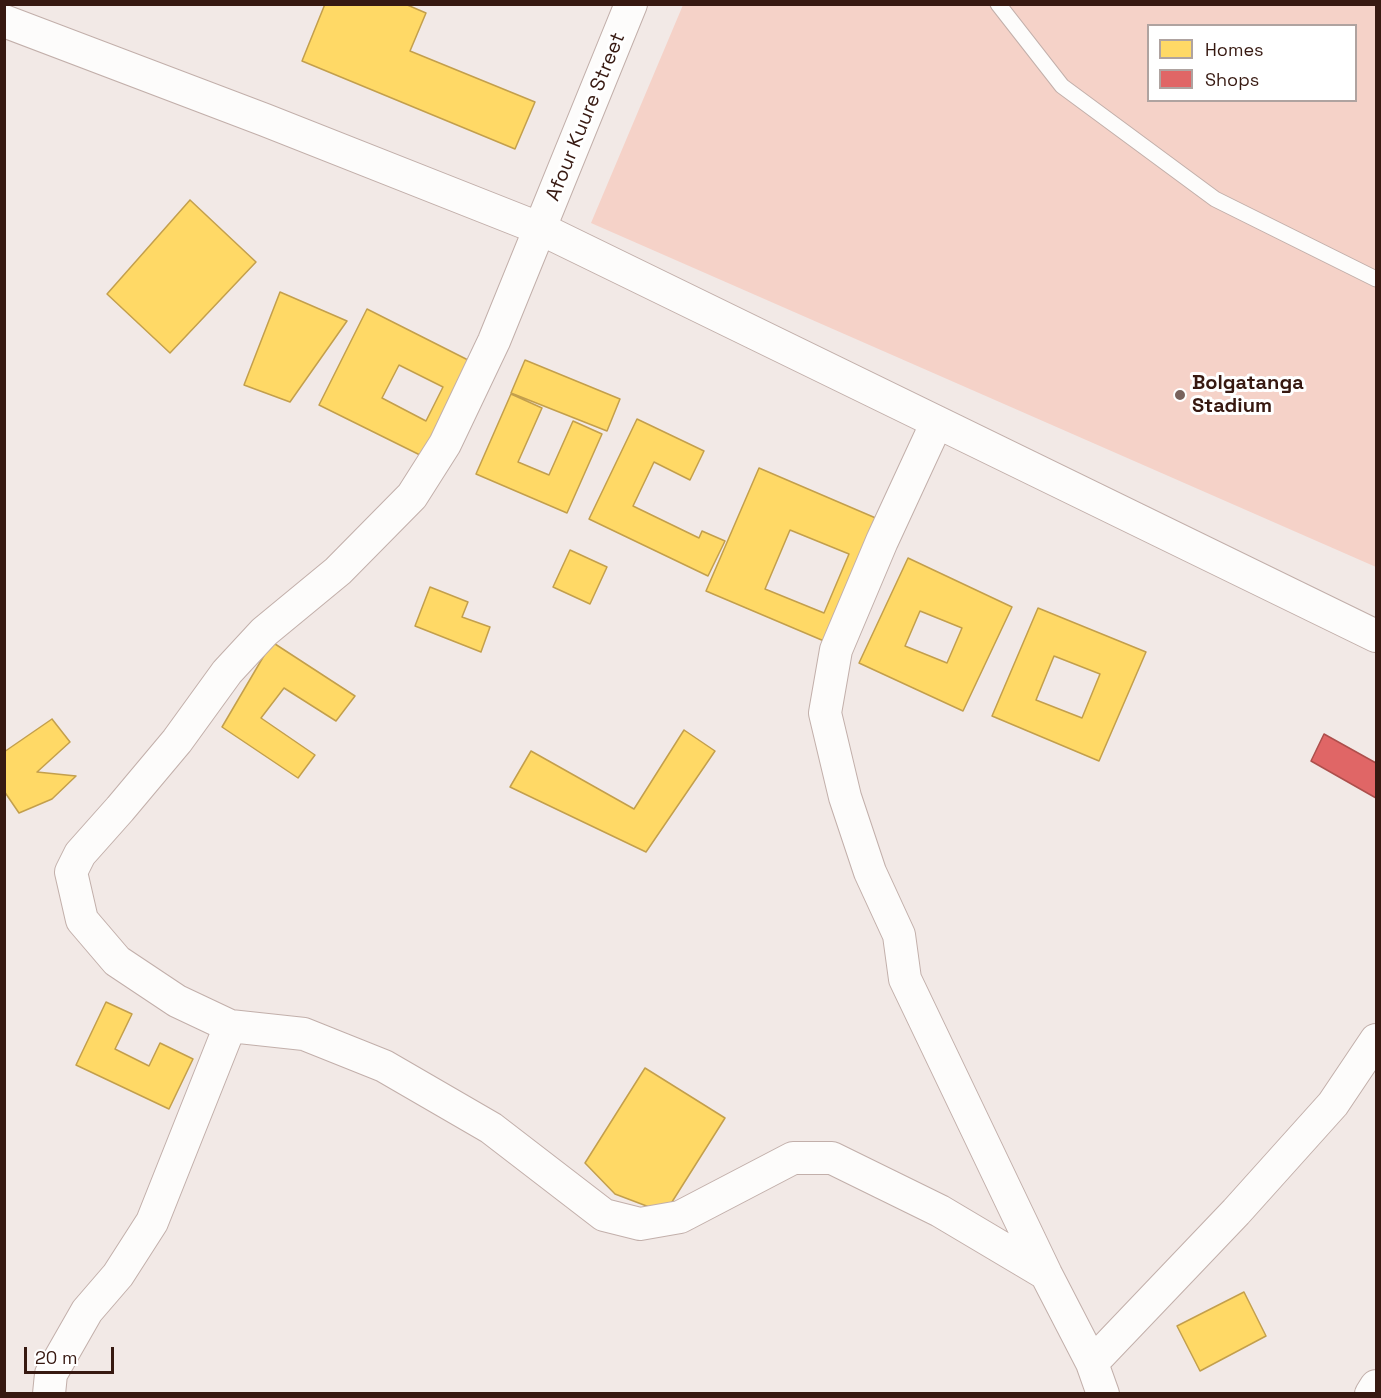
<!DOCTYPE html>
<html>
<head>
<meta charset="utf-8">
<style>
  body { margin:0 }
  #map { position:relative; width:1381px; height:1398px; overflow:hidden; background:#f2e9e6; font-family:"Space Grotesk",sans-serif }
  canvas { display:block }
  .frame { position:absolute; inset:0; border:6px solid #371911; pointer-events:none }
  .legend { position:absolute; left:1147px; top:24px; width:210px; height:78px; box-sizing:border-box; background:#fff; border:2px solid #afa3a0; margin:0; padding:8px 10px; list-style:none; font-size:18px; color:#371911 }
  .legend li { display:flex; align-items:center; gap:12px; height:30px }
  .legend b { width:30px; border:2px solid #afa3a0 }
  .scale { position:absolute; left:24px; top:1347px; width:90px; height:27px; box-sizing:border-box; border:3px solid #371911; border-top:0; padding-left:8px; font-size:18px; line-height:21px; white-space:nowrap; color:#371911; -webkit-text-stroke:4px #fff; paint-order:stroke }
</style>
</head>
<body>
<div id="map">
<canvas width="1381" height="1398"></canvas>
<div class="frame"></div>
<ul class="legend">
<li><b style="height:16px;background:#ffd966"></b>Homes</li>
<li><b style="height:16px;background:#e06666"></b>Shops</li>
</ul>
<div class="scale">20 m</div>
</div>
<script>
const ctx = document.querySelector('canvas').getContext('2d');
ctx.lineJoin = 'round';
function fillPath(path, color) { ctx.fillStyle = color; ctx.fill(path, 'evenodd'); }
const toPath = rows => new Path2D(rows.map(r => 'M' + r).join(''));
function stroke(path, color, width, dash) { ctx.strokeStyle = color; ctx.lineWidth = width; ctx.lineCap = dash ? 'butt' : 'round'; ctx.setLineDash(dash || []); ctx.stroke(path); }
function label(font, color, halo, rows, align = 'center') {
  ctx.font = font + ' "Space Grotesk",sans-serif'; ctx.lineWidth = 6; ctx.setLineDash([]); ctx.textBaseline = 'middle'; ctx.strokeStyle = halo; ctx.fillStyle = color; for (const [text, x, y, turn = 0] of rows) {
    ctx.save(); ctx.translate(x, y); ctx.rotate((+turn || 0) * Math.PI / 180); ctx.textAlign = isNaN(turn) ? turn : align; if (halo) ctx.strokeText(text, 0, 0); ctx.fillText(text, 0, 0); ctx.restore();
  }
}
fillPath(toPath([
  [683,5,1376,5,1376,567,591,223],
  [1148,26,1356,26,1356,100,1148,100]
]), '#f5d2c8');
const homes = toPath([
  [325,4,405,4,426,13,410,51,535,102,515,149,302,61,325,4],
  [190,200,256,262,170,353,107,294,190,200],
  [280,292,347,321,290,402,244,385,280,292],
  [367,309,470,361,422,456,319,405,367,309],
  [399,365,443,387,426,421,382,398,399,365],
  [525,360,620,399,607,431,511,393,525,360],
  [511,394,542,408,518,462,549,475,573,421,602,434,567,513,476,474,511,394],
  [637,419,704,451,690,480,654,462,633,506,699,538,702,531,725,541,708,576,589,519,637,419],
  [759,468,878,519,824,641,706,591,759,468],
  [790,530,849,554,824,613,765,589,790,530],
  [570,550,607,567,590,604,553,587,570,550],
  [908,558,1012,607,963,711,859,663,908,558],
  [920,611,962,628,947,663,905,646,920,611],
  [430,587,468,602,462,617,490,627,481,652,415,626,430,587],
  [1038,608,1146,652,1099,761,992,716,1038,608],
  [1054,656,1100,674,1082,718,1036,700,1054,656],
  [272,642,355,696,336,721,284,688,261,718,315,755,298,778,222,727,272,642],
  [52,719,70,742,37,772,76,776,52,799,19,813,4,791,4,752,52,719],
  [684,730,715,751,646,852,510,787,531,751,634,809,684,730],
  [106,1002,132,1014,115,1049,149,1066,160,1043,193,1059,169,1109,76,1065,106,1002],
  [645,1068,725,1118,665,1213,615,1194,585,1163,645,1068],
  [1244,1292,1266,1336,1200,1371,1177,1326,1244,1292]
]);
fillPath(homes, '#ffd966');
stroke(homes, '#c39f4c', 1.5);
const shops = toPath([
  [1324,734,1376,763,1376,798,1311,761,1324,734]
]);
fillPath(shops, '#e06666');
stroke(shops, '#ad4f4c', 1.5);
const service = toPath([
  [998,4,1062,86,1215,199,1376,279]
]);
const minor = toPath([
  [631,4,494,341,445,444,412,496,338,571,264,632,227,672,177,741,120,809,80,854,71,872,82,920,117,961,177,1001,230,1026,304,1034,384,1066,491,1128,604,1215,640,1224,680,1217,793,1158,832,1158,940,1211,1046,1274],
  [4,21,265,120,541,229,1376,636],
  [937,422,882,541,836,650,825,713,845,797,870,872,899,935,905,979,1046,1274,1092,1363],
  [49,1394,51,1374,87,1311,118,1275,152,1222,230,1026],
  [1103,1394,1092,1363,1236,1212,1333,1104,1376,1040],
  [1371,1394,1376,1386]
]);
stroke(service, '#c2afaa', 17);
stroke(minor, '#c2afaa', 34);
stroke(service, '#fdfcfb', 15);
stroke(minor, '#fdfcfb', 32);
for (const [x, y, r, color] of [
  [1180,395,6,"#78625c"]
]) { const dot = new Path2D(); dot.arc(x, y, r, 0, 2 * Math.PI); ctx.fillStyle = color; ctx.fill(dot); stroke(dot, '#fff', 2); }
label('20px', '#371911', '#fff', [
  ["Afour Kuure Street",586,117,-68]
]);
label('bold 20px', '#371911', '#fff', [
  ["Bolgatanga",1192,384],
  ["Stadium",1192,407]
], 'left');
</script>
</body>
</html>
